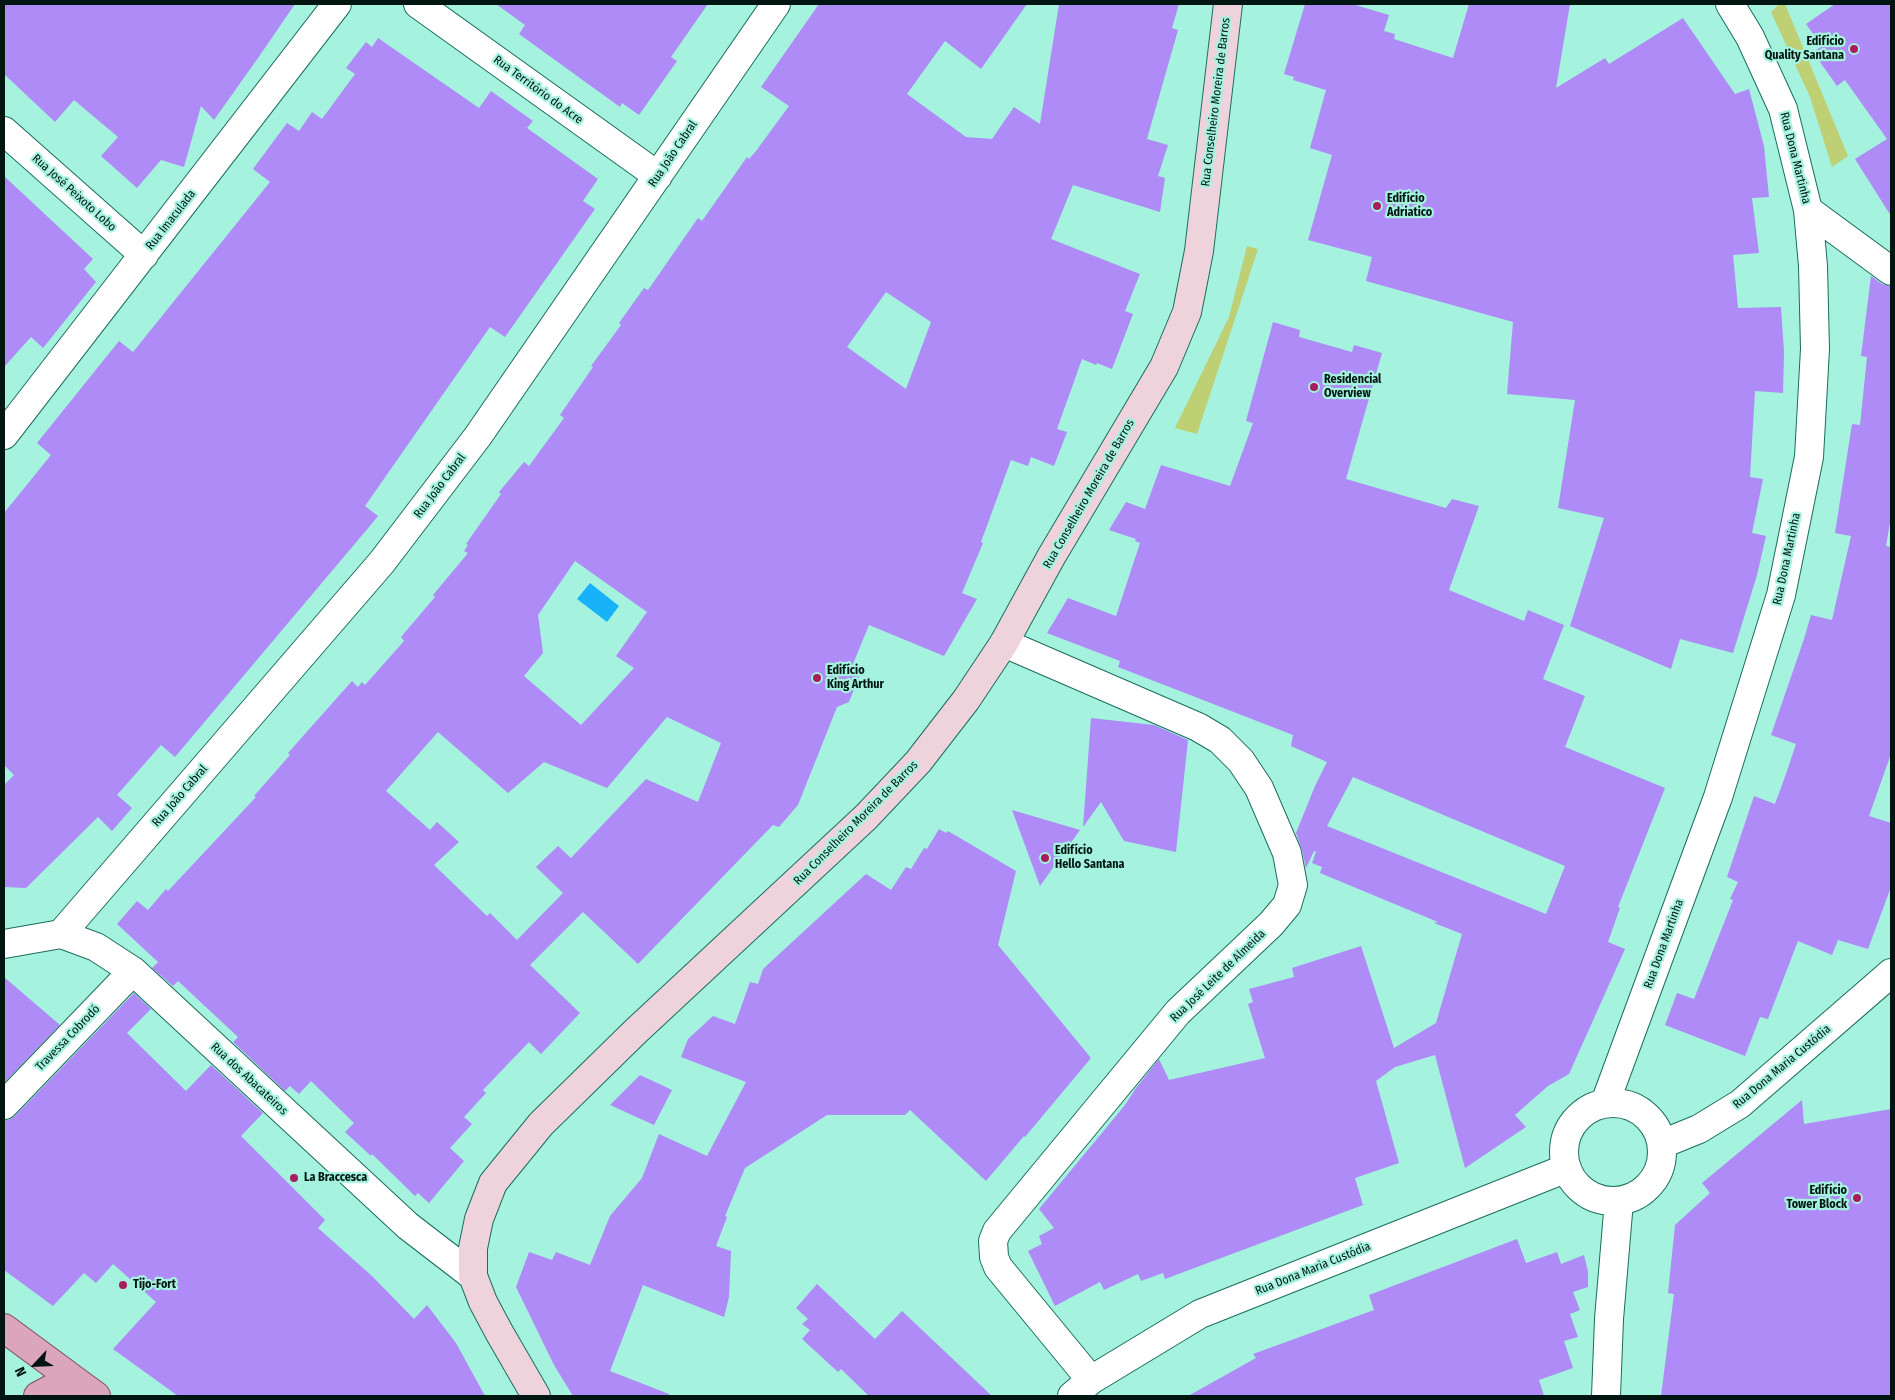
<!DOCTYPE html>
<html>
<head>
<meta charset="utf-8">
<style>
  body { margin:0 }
  #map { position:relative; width:1895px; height:1400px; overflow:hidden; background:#a5f2df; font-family:"Fira Sans Condensed",sans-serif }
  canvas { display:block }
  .frame { position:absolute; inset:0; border:5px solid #011611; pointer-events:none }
  .north { position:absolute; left:10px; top:1340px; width:50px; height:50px; -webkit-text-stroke:4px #a5f2df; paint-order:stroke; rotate:245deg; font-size:14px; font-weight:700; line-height:20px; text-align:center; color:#011611 }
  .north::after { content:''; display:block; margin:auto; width:18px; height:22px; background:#011611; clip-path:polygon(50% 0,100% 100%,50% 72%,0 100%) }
</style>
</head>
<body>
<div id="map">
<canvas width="1895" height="1400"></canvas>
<div class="frame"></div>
<div class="north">N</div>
</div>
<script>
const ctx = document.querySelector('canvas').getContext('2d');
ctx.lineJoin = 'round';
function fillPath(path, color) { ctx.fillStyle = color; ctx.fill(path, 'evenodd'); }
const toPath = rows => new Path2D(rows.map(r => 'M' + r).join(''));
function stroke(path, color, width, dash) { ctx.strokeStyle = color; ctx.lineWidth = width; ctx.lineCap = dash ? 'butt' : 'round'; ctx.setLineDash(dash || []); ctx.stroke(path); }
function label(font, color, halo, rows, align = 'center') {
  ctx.font = font + ' "Fira Sans Condensed",sans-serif'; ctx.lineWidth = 4.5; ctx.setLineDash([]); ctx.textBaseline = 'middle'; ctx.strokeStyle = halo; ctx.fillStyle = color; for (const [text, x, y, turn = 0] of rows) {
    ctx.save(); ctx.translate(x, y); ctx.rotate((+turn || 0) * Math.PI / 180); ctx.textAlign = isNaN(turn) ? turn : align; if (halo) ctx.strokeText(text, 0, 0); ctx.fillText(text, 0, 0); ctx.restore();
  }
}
fillPath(toPath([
  [1779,4,1785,4,1848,156,1832,167,1810,97,1771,12],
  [1247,246,1258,249,1197,434,1175,428,1229,317]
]), '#bfcf73');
fillPath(toPath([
  [590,583,619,606,607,622,577,599]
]), '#18b2fb');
stroke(toPath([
  [1890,4,1891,6]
]), '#18b2fb', 11);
fillPath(toPath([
  [4,4,295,4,258,58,214,120,201,106,184,167,161,160,137,188,101,156,118,137,74,100,55,122,4,74],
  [496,4,708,4,671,57,677,61,639,115,622,103,620,107,519,34,525,25],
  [819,4,1027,4,981,69,945,41,907,94,966,137,992,139,1014,107,1040,124,1059,4,1179,4,1172,28,1178,30,1147,139,1168,145,1158,176,1165,178,1160,212,1073,185,1051,239,1140,274,1125,311,1133,314,1112,369,1097,363,1096,365,1082,359,1057,429,1067,432,1054,466,1031,457,1028,466,1011,460,981,542,983,543,962,593,977,599,944,656,869,625,853,664,859,677,849,702,837,707,798,805,779,827,773,825,638,964,583,912,530,965,580,1013,541,1054,529,1042,483,1090,486,1093,464,1117,472,1124,450,1148,464,1161,429,1203,418,1193,415,1196,372,1154,371,1156,345,1132,354,1123,311,1081,299,1094,290,1086,285,1091,233,1042,238,1037,178,981,173,986,152,968,158,962,117,924,137,901,148,910,166,889,168,891,256,797,254,796,290,755,288,753,352,681,358,687,362,682,365,685,404,641,401,637,435,597,433,595,468,553,464,551,468,545,466,544,501,494,499,492,524,462,529,466,564,418,560,415,593,367,591,366,621,325,619,323,644,288,648,290,698,218,702,221,747,157,749,159,756,151,789,106,761,87],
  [886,292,931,322,906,389,847,347],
  [575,561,647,612,616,656,634,668,581,725,524,676,543,653,538,615],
  [667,717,721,743,698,802,646,779,571,858,558,846,536,867,563,893,517,940,490,913,487,916,434,865,459,842,437,822,430,830,386,791,438,732,508,793,544,762,607,788],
  [1305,4,1352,4,1389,15,1384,31,1395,34,1394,39,1453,58,1469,4,1570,4,1556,88,1605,58,1609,64,1683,18,1735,94,1749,89,1764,146,1769,197,1752,198,1759,253,1733,255,1738,308,1781,307,1784,352,1783,393,1755,391,1750,477,1763,479,1752,533,1766,536,1757,575,1733,653,1680,639,1671,669,1570,626,1604,518,1558,508,1575,400,1507,394,1513,322,1366,281,1372,257,1308,240,1332,155,1310,148,1326,90,1293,80,1294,77,1284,74],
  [1835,4,1891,4,1891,216,1855,159,1887,139,1845,80,1837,86,1813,52,1822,46,1806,24],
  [378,38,479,108,491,91,533,121,527,128,598,179,583,201,595,209,505,337,490,327,365,506,378,516,369,527,175,757,161,745,117,795,132,808,112,831,98,817,26,888,4,887,4,785,14,775,4,765,4,513,51,455,37,443,119,341,133,352,270,182,253,169,287,123,299,131,312,112,322,119,355,74,346,68,366,42,372,47],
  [4,176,93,259,84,269,96,282,43,348,31,337,4,367],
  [1871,276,1882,284,1891,286,1891,517,1886,546,1891,547,1891,754,1869,816,1891,823,1891,887,1868,949,1838,940,1832,955,1798,941,1768,1019,1760,1017,1745,1056,1665,1025,1677,993,1694,999,1733,900,1730,899,1738,882,1727,877,1754,796,1775,804,1786,774,1796,744,1771,735,1804,639,1811,615,1832,620,1851,536,1835,533,1852,424,1860,425,1867,357,1861,356],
  [1273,322,1300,330,1299,337,1352,352,1354,345,1382,353,1346,479,1446,508,1452,499,1479,506,1449,590,1524,621,1528,610,1564,625,1543,679,1585,696,1565,747,1665,788,1618,907,1620,908,1608,942,1625,949,1569,1074,1548,1086,1515,1115,1526,1127,1465,1168,1435,1055,1395,1067,1376,1081,1399,1163,1355,1178,1363,1205,1165,1279,1163,1273,1141,1281,1138,1274,1104,1290,1100,1282,1055,1306,1028,1251,1042,1244,1039,1236,1054,1228,1039,1209,1125,1105,1136,1088,1159,1059,1169,1080,1265,1058,1248,1004,1253,1002,1249,989,1294,977,1292,968,1361,946,1394,1048,1436,1023,1462,934,1434,923,1438,922,1320,873,1322,867,1312,863,1316,852,1314,851,1306,868,1302,850,1296,833,1315,786,1327,762,1291,746,1293,735,1118,667,1120,661,1047,633,1068,598,1116,616,1140,543,1135,541,1136,539,1109,530,1126,502,1145,509,1161,465,1230,486,1253,423,1246,421],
  [1353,777,1565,866,1546,914,1327,826],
  [1091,718,1154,725,1188,740,1176,852,1124,841,1101,802,1083,827],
  [1012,810,1080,830,1040,886],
  [939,829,946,833,948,831,1016,871,998,945,1091,1058,1025,1137,1024,1136,986,1181,910,1110,905,1115,827,1115,745,1168,725,1216,727,1217,716,1246,731,1251,729,1297,724,1317,643,1285,610,1371,669,1394,669,1396,573,1396,554,1365,516,1287,529,1252,552,1260,556,1252,590,1265,610,1216,642,1178,659,1134,707,1156,746,1082,681,1057,688,1039,713,1016,735,1024,750,982,758,984,763,969,866,874,891,890,906,867,911,869,924,848,927,849],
  [4,977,60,1025,4,1083],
  [134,993,151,1009,127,1033,186,1091,211,1065,263,1113,241,1136,325,1220,318,1228,372,1276,414,1319,427,1305,456,1343,485,1396,178,1396,113,1349,156,1302,113,1264,96,1283,84,1273,53,1306,4,1270,4,1120,9,1120,15,1116],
  [640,1075,672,1090,654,1125,610,1105],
  [1802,1100,1804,1124,1891,1109,1891,1396,1661,1396,1674,1294,1668,1293,1675,1225,1710,1193,1702,1183],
  [1517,1239,1526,1263,1557,1252,1561,1264,1584,1255,1588,1272,1588,1287,1573,1292,1580,1310,1570,1314,1578,1337,1564,1341,1573,1368,1539,1380,1544,1396,1188,1396,1256,1358,1253,1354,1374,1310,1369,1295],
  [817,1284,875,1339,902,1311,992,1396,869,1396,841,1369,838,1372,802,1339,810,1330,802,1324,808,1319,796,1308]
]), '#ae8bf6');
const street = toPath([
  [418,4,658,176],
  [4,131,144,255],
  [1808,210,1891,271],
  [4,435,337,4],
  [1004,643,1198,727,1220,740,1241,761,1259,788,1287,853,1293,885,1287,905,1271,924,1178,1012,997,1231,993,1241,994,1257,998,1267,1091,1380],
  [61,934,382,562,478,436,776,4],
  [4,944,61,934,96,947,133,971,408,1226,473,1276],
  [1605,1103,1718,797,1781,595,1809,457,1815,349,1813,266,1808,210,1783,109,1750,37,1730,4],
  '1564 1152a49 49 0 1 1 98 0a49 49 0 1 1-98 0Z',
  [4,1105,133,971],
  [1662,1144,1699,1129,1740,1104,1891,973],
  [1072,1396,1091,1380,1200,1314,1567,1168],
  [1606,1396,1609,1319,1619,1201]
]);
const secondary = toPath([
  [536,1396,499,1332,483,1302,473,1276,473,1248,479,1219,493,1183,541,1124,636,1031,866,817,918,762,966,700,1004,643,1051,557,1164,367,1187,312,1199,251,1228,4]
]);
const primary = toPath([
  [4,1328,96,1396],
  [38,1396,53,1388,78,1383]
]);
stroke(street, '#1b6d5d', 30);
stroke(secondary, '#1b6d5d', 30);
stroke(primary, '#804d61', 30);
stroke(street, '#fff', 28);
stroke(secondary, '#eed3dc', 28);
stroke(primary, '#dca6ba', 28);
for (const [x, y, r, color] of [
  [1854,49,5,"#a81c60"],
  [1377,206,5,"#a81c60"],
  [1314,387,5,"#a81c60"],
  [817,678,5,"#a81c60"],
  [1045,858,5,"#a81c60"],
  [294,1178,5,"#a81c60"],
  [1857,1198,5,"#a81c60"],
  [123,1285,5,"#a81c60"]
]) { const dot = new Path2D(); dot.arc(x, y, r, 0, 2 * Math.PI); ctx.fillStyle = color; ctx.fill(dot); stroke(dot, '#a5f2df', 2); }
label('bold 12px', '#011611', '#a5f2df', [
  ["Edifício",1844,42,"right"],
  ["Quality Santana",1844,56,"right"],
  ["Edifício",1387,199],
  ["Adriatico",1387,213],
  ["Residencial",1324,380],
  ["Overview",1324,394],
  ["Edifício",827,671],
  ["King Arthur",827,685],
  ["Edifício",1055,851],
  ["Hello Santana",1055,865],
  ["La Braccesca",304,1178],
  ["Edifício",1847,1191,"right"],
  ["Tower Block",1847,1205,"right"],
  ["Tijo-Fort",133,1285]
], 'left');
label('12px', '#011611', '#a5f2df', [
  ["Rua Território do Acre",538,90,36],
  ["Rua Conselheiro Moreira de Barros",1216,102,-83],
  ["Rua João Cabral",673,154,-56],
  ["Rua Dona Martinha",1795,158,76],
  ["Rua José Peixoto Lobo",74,193,42],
  ["Rua Imaculada",171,220,-52],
  ["Rua João Cabral",440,486,-53],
  ["Rua Conselheiro Moreira de Barros",1089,494,-60],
  ["Rua Dona Martinha",1787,559,-78],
  ["Rua João Cabral",180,796,-49],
  ["Rua Conselheiro Moreira de Barros",856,823,-45],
  ["Rua Dona Martinha",1664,944,-70],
  ["Rua José Leite de Almeida",1218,976,-44],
  ["Travessa Cobrodó",68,1038,-46],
  ["Rua Dona Maria Custódia",1782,1067,-40],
  ["Rua dos Abacateiros",249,1079,43],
  ["Rua Dona Maria Custódia",1313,1269,-22]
]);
</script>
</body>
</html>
